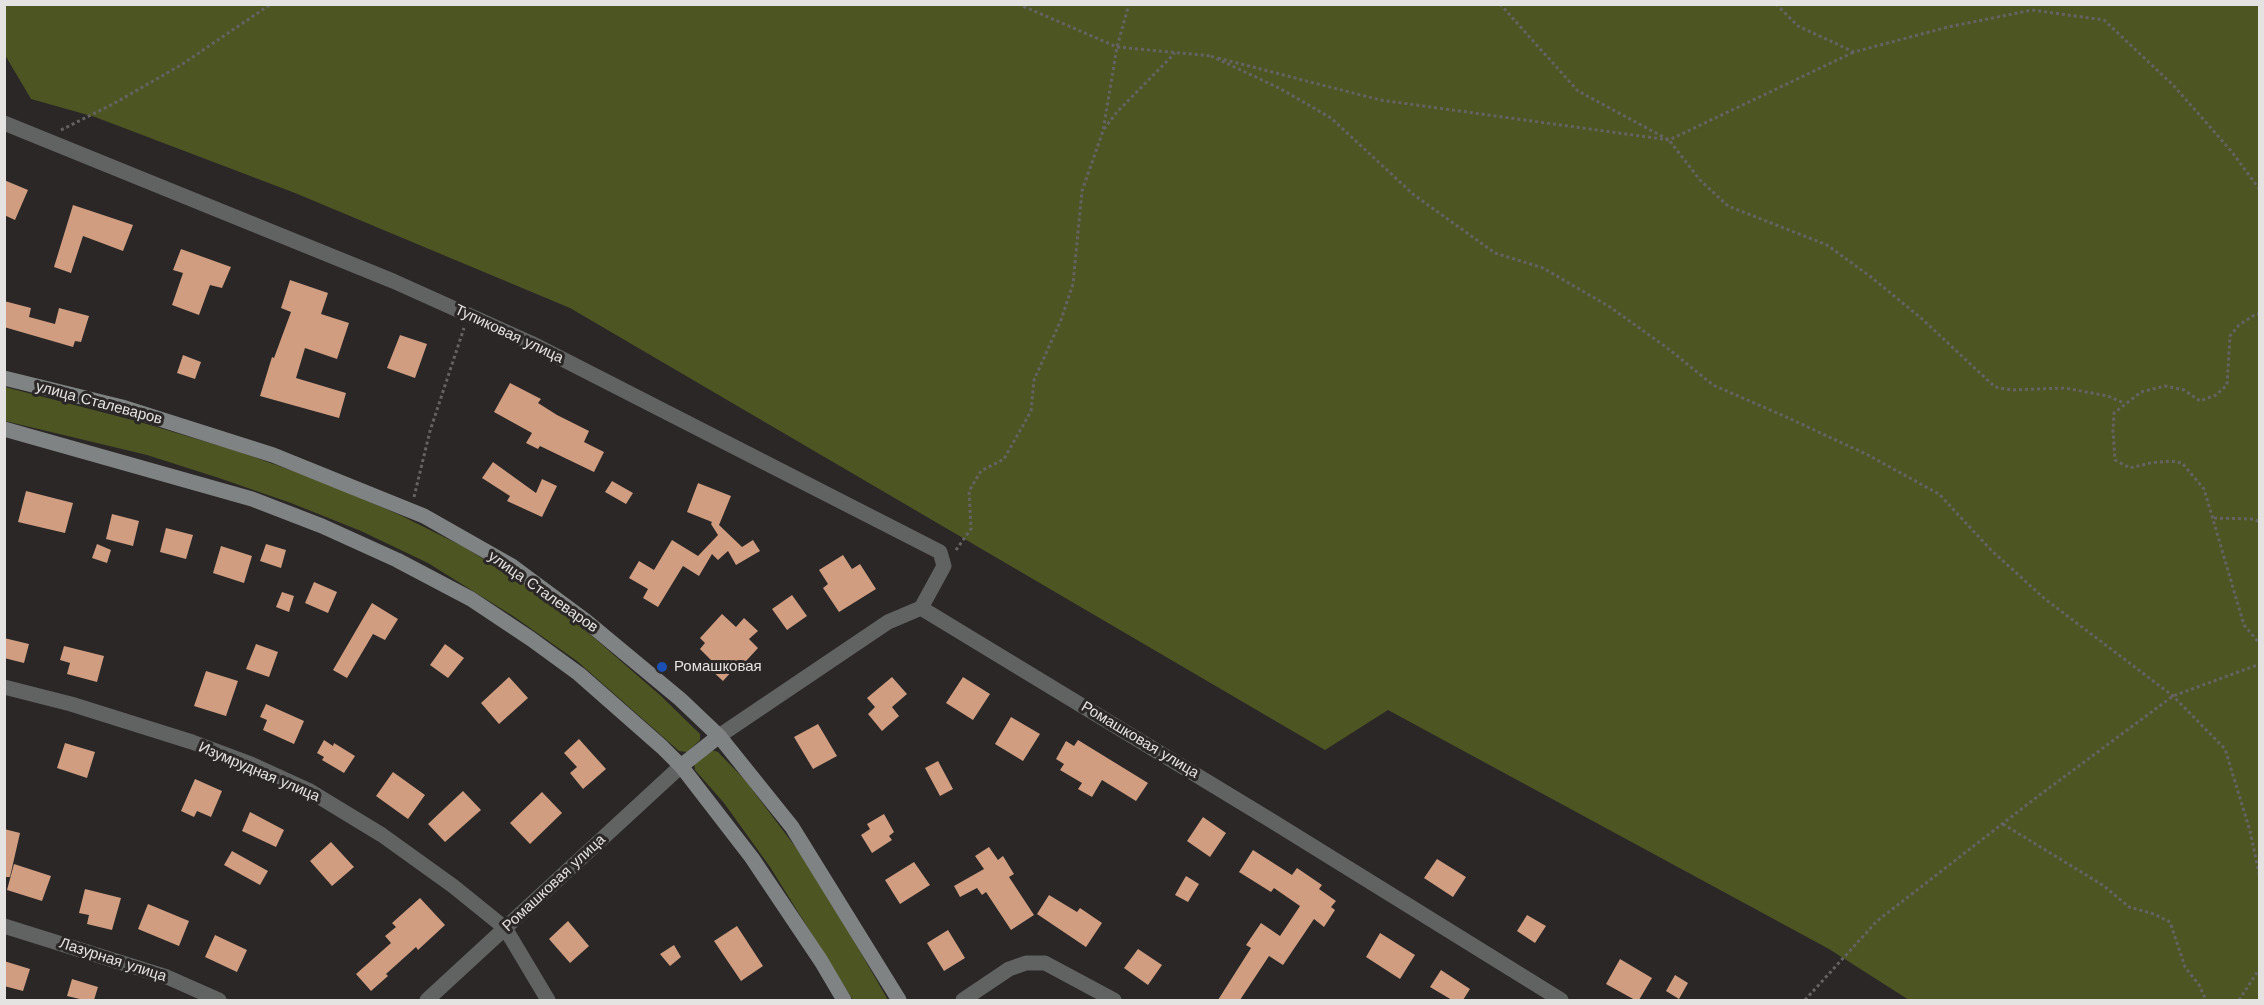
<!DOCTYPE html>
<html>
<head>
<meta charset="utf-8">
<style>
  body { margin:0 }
  #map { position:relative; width:2264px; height:1005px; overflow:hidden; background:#2a2726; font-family:"Work Sans",sans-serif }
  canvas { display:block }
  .frame { position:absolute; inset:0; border:6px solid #e5e3e2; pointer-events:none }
</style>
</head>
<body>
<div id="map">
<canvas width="2264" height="1005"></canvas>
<div class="frame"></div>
</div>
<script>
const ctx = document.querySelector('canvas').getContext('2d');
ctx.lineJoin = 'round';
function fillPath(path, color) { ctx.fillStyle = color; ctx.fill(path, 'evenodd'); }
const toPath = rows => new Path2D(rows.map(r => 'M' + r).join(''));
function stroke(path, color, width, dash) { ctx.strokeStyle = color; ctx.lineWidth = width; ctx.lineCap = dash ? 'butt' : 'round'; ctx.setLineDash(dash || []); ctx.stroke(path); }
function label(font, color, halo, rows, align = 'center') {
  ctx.font = font + ' "Work Sans",sans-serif'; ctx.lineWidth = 6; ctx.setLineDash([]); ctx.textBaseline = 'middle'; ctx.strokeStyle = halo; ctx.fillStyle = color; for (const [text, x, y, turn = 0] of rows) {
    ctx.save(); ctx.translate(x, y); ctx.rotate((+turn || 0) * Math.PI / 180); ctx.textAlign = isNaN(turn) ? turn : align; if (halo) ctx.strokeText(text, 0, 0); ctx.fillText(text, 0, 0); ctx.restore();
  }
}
fillPath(toPath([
  [5,4,2259,5,2259,1000,1909,1000,1829,949,1388,710,1325,750,570,308,295,193,95,117,31,99,5,55],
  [5,387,140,422,240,452,329,484,402,516,462,546,531,588,592,636,661,696,700,734,700,740,687,752,679,751,577,661,513,616,428,563,361,531,291,503,219,478,147,455,5,421],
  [709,749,718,752,745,780,800,853,843,922,888,1000,853,1000,770,867,724,803,695,770,694,761]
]), '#4d5523');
fillPath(toPath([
  [4,180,28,190,15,220,4,215],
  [73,205,133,225,123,251,83,236,71,273,54,267],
  [181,249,231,267,222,288,210,285,199,315,172,305,183,273,173,270],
  [290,280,328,293,321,314,349,323,337,359,305,348,296,378,346,393,339,418,260,396,272,357,274,358,291,312,281,308],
  [4,301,31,308,29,317,55,324,59,308,89,316,81,342,75,341,73,347,4,327],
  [400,335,427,344,415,378,387,368],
  [183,355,201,362,195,379,177,373],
  [510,383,541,399,538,403,557,415,589,431,584,442,604,452,594,472,540,446,538,449,526,443,532,433,494,412],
  [493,462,536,493,542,479,557,486,542,517,507,501,510,496,482,478],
  [612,481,633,493,626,504,605,492],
  [698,483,731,496,719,525,742,547,753,540,760,551,736,565,728,551,718,560,712,554,699,576,683,566,658,607,643,598,648,589,629,578,639,561,654,570,672,540,698,556,718,535,711,524,712,522,687,512],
  [26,491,73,503,65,533,18,522],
  [112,514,139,521,133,546,106,539],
  [166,528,193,535,186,559,160,552],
  [97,544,111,550,107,563,92,558],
  [266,544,286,550,281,568,260,561],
  [221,546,252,556,244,583,213,573],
  [843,555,852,569,860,564,876,589,839,612,823,588,828,584,819,570],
  [314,582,337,592,328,613,305,603],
  [282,592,294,596,289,612,276,607],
  [792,595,807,616,787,630,772,609],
  [372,603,398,619,385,640,373,634,347,678,333,670],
  [722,614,736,627,744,618,758,631,749,639,758,648,736,672,733,670,723,681,710,669,715,664,700,649,705,643,700,638],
  [4,638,29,644,24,663,4,658],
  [256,644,278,652,269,677,246,669],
  [445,644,464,658,448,678,430,665],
  [64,646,104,656,97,682,67,674,70,663,60,660],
  [206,671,238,681,226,716,194,706],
  [509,677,528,698,499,724,481,703],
  [892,677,907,694,892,707,899,716,882,731,868,714,875,707,867,698],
  [963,677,990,694,973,720,946,703],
  [266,704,304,721,294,744,263,730,267,720,260,717],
  [1011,717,1040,734,1023,761,995,744],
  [818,724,837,756,813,769,794,737],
  [579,739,606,769,583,789,570,773,577,767,564,753],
  [324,740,333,746,334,743,355,756,344,773,322,760,324,757,317,753],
  [1078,740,1148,783,1136,801,1102,780,1092,797,1078,789,1082,783,1060,770,1064,764,1056,759,1066,741,1074,746],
  [65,743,95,752,87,778,57,768],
  [938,761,953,789,940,796,925,768],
  [393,772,425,795,408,819,376,796],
  [195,779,222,791,211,817,197,811,194,817,181,811],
  [463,791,481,810,445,842,428,824],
  [542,792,562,813,530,844,510,823],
  [250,812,284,830,276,847,242,831],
  [884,814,894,832,889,836,892,840,872,853,861,835,870,829,867,824],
  [1203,817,1226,833,1210,857,1187,841],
  [4,829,20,833,10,877,4,877],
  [331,842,354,867,332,886,310,861],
  [989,847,998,860,1003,856,1014,874,1009,877,1034,915,1011,930,986,892,982,895,977,888,960,897,954,886,984,869,975,856],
  [1253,850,1292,875,1297,868,1322,885,1319,889,1336,901,1331,907,1335,910,1324,927,1314,919,1283,965,1269,956,1240,1000,1218,1000,1251,948,1246,945,1261,923,1280,936,1300,906,1274,888,1271,892,1239,872],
  [232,851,268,871,260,885,224,865],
  [1437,859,1466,877,1453,897,1424,878],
  [914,862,930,885,900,904,885,880],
  [14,864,51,876,42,901,7,890],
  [1186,876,1199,884,1188,902,1175,895],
  [85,889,121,898,112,930,87,924,89,915,79,913],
  [1049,895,1077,912,1080,908,1102,923,1086,947,1037,914],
  [420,898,445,925,418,950,416,947,386,974,388,976,371,991,356,974,391,943,385,936,396,927,392,923],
  [148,904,189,921,179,946,138,929],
  [1527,915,1546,926,1535,943,1517,931],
  [568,921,589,946,570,963,549,939],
  [737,926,763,966,741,981,714,941],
  [948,930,965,958,944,971,927,943],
  [1380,933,1415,955,1400,979,1366,957],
  [215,935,247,950,237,972,205,957],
  [674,945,681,957,670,966,660,954],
  [1138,949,1162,965,1148,985,1124,968],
  [1620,959,1652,978,1639,1000,1635,1000,1606,984],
  [4,961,30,969,23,991,4,986],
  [1441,970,1470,989,1463,1000,1452,1000,1430,987],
  [1675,975,1688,983,1679,999,1666,991],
  [72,979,98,987,94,1000,84,1000,67,996]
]), '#d09d81');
stroke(toPath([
  [1018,4,1117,47,1212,56],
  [1500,4,1578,91,1669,140,1700,180,1728,206,1827,245,1871,277,1921,318,1995,387,2011,390,2065,388,2108,396,2124,403],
  [1776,4,1798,26,1854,52,1948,27,2032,10,2104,20,2174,86,2232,152,2260,190],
  [1211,56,1279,88,1331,118,1414,195,1495,253,1543,268,1610,307,1670,350,1713,385,1784,416,1868,455,1939,494,1991,550,2045,599,2173,696,2225,749,2250,831,2260,878],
  [1218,58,1380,100,1669,140,1854,52],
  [1104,129,1117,112,1175,53],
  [61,130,113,104,181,65,271,4],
  [2260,314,2256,314,2239,325,2230,336,2227,385,2216,395,2200,401,2184,390,2165,386,2141,392,2114,413,2113,431,2115,460,2130,468,2150,463,2171,461,2182,463,2204,489,2244,625,2260,644],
  [414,497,430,431,464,328],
  [2214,518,2253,519,2260,522],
  [956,550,971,529,969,491,981,471,1004,459,1031,411,1034,380,1061,320,1073,284,1082,191,1103,131,1117,47,1129,4],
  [2003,824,2104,886,2129,907,2154,914,2170,922,2185,967,2199,985,2206,1000],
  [1805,1000,1877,921,2033,800,2173,696,2260,664],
  [2239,1000,2260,968]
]), '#656362', 3, [3, 3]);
stroke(toPath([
  [4,123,393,281,531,343,940,552,944,566,921,608],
  [921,608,1272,821,1561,1000],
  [4,687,71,704,192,742,251,764,308,790,382,835,453,886,505,928,548,1000],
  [719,736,888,622,921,608],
  [4,926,167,977,219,1000],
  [427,1000,681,766],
  [963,1000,1009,969,1026,963,1045,963,1114,1000]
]), '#616262', 15);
stroke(toPath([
  [4,378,122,407,273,455,424,516,512,566,586,621,680,699,719,736,792,827,899,1000],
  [4,429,252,499,322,526,397,560,471,599,531,639,579,674,662,747,681,766,752,858,821,961,844,1000],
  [681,766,719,736]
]), '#808383', 15);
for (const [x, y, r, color] of [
  [662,667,6,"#1a4fb4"]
]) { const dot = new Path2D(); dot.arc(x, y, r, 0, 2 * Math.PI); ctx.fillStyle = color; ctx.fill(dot); stroke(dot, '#2a2726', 2); }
label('15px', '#e5e3e2', '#2a2726', [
  ["Тупиковая улица",509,334,25],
  ["улица Сталеваров",99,403,15],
  ["улица Сталеваров",543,592,35],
  ["Ромашковая улица",1140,740,31],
  ["Изумрудная улица",259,772,23],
  ["Ромашковая улица",554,883,-43],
  ["Лазурная улица",113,960,18]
]);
label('15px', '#e5e3e2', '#2a2726', [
  ["Ромашковая",674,667]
], 'left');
</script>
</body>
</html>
